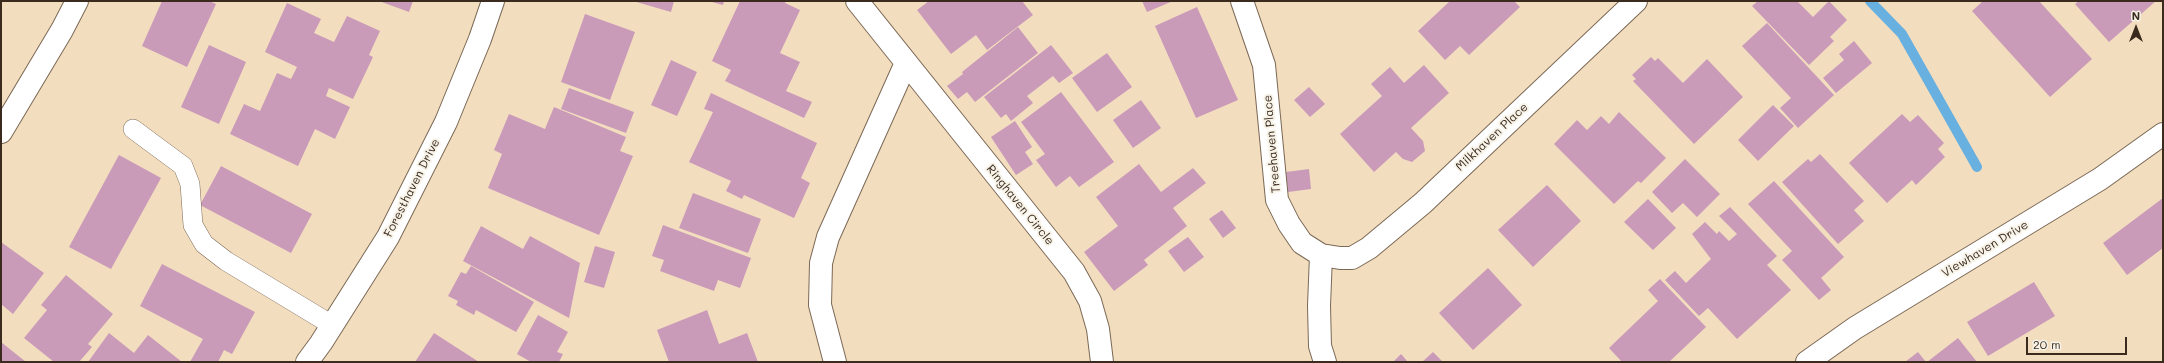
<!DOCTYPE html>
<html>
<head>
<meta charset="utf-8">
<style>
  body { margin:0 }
  #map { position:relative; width:2164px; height:363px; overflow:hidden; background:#f3ddbf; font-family:Mali,sans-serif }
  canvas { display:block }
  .frame { position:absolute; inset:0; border:2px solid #3b2a1e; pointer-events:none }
  .north { position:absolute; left:2116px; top:8px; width:40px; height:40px; -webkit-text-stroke:3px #f7f3e8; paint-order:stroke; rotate:0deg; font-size:11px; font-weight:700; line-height:16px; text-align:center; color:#3b2a1e }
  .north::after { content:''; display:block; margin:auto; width:14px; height:18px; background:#3b2a1e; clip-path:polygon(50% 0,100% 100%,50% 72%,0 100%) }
  .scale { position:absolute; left:2026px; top:337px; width:101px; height:18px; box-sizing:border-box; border:2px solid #3b2a1e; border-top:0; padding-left:5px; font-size:12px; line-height:14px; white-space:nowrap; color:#3b2a1e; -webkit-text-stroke:3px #f7f3e8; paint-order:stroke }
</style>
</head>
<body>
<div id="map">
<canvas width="2164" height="363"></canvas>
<div class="frame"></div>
<div class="north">N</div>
<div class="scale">20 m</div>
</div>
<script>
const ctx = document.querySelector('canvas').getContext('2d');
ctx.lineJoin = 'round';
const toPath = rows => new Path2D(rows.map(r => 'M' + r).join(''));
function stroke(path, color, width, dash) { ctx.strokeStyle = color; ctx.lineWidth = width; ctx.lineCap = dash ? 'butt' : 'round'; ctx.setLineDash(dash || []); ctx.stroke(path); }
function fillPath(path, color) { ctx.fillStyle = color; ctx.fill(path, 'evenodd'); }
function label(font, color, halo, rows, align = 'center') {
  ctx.font = font + ' Mali,sans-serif'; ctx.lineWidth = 4; ctx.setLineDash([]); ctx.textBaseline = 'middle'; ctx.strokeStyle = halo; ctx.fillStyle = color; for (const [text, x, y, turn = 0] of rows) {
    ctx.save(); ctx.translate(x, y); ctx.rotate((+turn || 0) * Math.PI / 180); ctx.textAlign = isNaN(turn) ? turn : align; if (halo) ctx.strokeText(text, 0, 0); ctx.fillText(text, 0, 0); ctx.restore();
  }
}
stroke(toPath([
  [1870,1,1902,34,1977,167]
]), '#68b0df', 10);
fillPath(toPath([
  [162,1,209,1,216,4,187,67,142,46],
  [379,1,413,1,409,12],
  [633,1,674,1,671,12],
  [708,1,724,1,723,5],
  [740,1,786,1,785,3,800,10,780,53,800,62,786,91,812,102,804,118,725,81,731,70,712,61],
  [929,1,1022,1,1033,15,987,50,976,35,951,54,917,10],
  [1142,1,1173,1,1147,12],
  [1450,1,1514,1,1520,7,1469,55,1460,46,1445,60,1418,31],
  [1758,1,1797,1,1813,17,1829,1,1847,20,1830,37,1834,41,1809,65,1752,6],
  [1983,1,2039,1,2092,59,2050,97,1972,11],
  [2079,1,2156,1,2109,42,2075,4],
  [287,3,321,19,314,33,334,42,347,16,380,31,369,55,373,57,353,99,329,88,326,96,350,107,335,139,315,129,298,166,230,134,244,104,260,111,277,73,291,79,297,67,265,52],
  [1197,7,1238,100,1196,118,1155,26],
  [585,14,635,32,610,100,561,82],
  [1767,23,1834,95,1798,128,1780,108,1791,98,1742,46],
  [1018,27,1038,53,975,102,967,92,958,99,947,86,963,74,962,72],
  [1854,41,1872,63,1836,93,1823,78,1844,60,1839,54],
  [209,45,246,62,219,124,181,107],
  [1051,45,1073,73,1059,83,1053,76,1027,96,1033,103,1011,121,1006,114,1001,118,984,97],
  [1107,53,1132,87,1097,112,1072,78],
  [1651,57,1655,61,1658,58,1683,83,1707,59,1743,97,1694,144,1633,81,1636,79,1632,75],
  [671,60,697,72,677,116,651,105],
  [1424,65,1449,93,1411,128,1423,141,1425,151,1412,162,1403,159,1396,152,1374,172,1340,134,1382,96,1371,84,1390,67,1404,83],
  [1309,87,1325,104,1310,117,1294,100],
  [569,88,634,112,626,133,561,109],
  [1061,92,1114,162,1079,187,1070,176,1056,187,1036,160,1045,154,1021,122],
  [711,93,817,143,801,178,810,183,794,218,744,195,742,199,726,191,731,181,689,162,713,112,704,109],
  [1141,100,1161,128,1133,148,1113,120],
  [1773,105,1794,126,1758,161,1738,140],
  [554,107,626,137,620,151,633,156,599,235,488,188,502,154,494,150,509,114,545,129],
  [1619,112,1666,158,1641,183,1638,181,1614,204,1554,144,1577,120,1587,130,1601,116,1609,124],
  [1902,114,1910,122,1918,115,1944,143,1938,149,1945,157,1916,185,1912,180,1887,203,1849,163],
  [1015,121,1032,147,1025,152,1033,164,1016,175,991,137],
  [1820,154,1864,201,1854,210,1864,221,1838,244,1782,182,1808,159,1811,162],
  [119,155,161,178,111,269,69,247],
  [1685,159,1720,194,1697,217,1683,203,1672,213,1652,192],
  [1139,164,1161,192,1193,168,1206,183,1173,208,1187,226,1144,260,1148,265,1114,291,1084,252,1118,226,1096,197],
  [221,166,312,214,291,253,200,205],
  [1309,169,1311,189,1288,192,1286,172],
  [1774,181,1844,257,1821,278,1831,290,1819,300,1782,260,1792,251,1748,204],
  [1547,185,1581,221,1533,267,1498,230],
  [693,193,761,219,748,253,679,228],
  [2163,198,2163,248,2127,275,2103,243],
  [1648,199,1676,228,1653,250,1624,222],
  [1730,207,1777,256,1767,265,1791,290,1737,339,1708,308,1699,316,1665,280,1675,271,1686,283,1711,259,1692,234,1705,222,1717,234,1719,231,1729,241,1737,234,1719,216],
  [1222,210,1236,228,1223,238,1209,219],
  [663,225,751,258,740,288,718,280,714,291,660,271,664,260,652,256],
  [481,226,523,249,530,236,580,263,569,318,463,261],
  [1188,237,1204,257,1184,272,1168,251],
  [1,242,44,273,13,314,1,304],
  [595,246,615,252,604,288,584,282],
  [162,264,255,312,232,354,224,350,218,362,190,362,203,339,140,306],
  [471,266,534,302,516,332,476,310,474,315,456,305,458,301,448,296,461,272,466,274],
  [1488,268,1522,305,1473,350,1439,313],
  [66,275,113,314,88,344,92,347,79,362,54,362,24,338,47,310,41,305],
  [1660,279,1706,327,1669,362,1622,362,1609,348,1658,301,1648,290],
  [2034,282,2055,316,1988,356,1967,322],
  [707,310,719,344,747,333,758,362,669,362,657,330],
  [538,315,568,332,557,352,563,354,559,362,531,362,517,354],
  [109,333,134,353,148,335,182,362,88,362],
  [434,333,479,362,415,362],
  [1958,338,1977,362,1927,362],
  [1,342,26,362,1,362],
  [1433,352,1443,362,1422,362],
  [1918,352,1926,362,1905,362],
  [1401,354,1408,362,1393,362]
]), '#ca9ab9');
const lane = toPath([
  [133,129,183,166,190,184,193,225,204,244,226,261,332,325]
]);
const street = toPath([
  [857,1,1074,272,1090,301,1098,329,1102,362],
  [1242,1,1264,65,1277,200,1289,224,1302,243,1321,255,1340,258,1352,258,1369,248,1423,203,1636,1],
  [1,132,62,30,77,1],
  [1321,255,1319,306,1320,346,1325,362],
  [835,362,820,305,821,263,828,237,906,63]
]);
const secondary = toPath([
  [307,362,321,343,388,237,446,122,480,39,493,1],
  [1807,362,1855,328,2100,179,2163,134]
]);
stroke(lane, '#7b6956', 20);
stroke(street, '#7b6956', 24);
stroke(secondary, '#7b6956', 24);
stroke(lane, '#fff', 19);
stroke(street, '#fff', 22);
stroke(secondary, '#fff', 22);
label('12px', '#3b2a1e', '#f7f3e8', [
  ["Milkhaven Place",1492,137,-43],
  ["Treehaven Place",1272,144,-95],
  ["Foresthaven Drive",412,188,-63],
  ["Ringhaven Circle",1020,205,51],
  ["Viewhaven Drive",1985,249,-31]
]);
</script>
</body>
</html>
